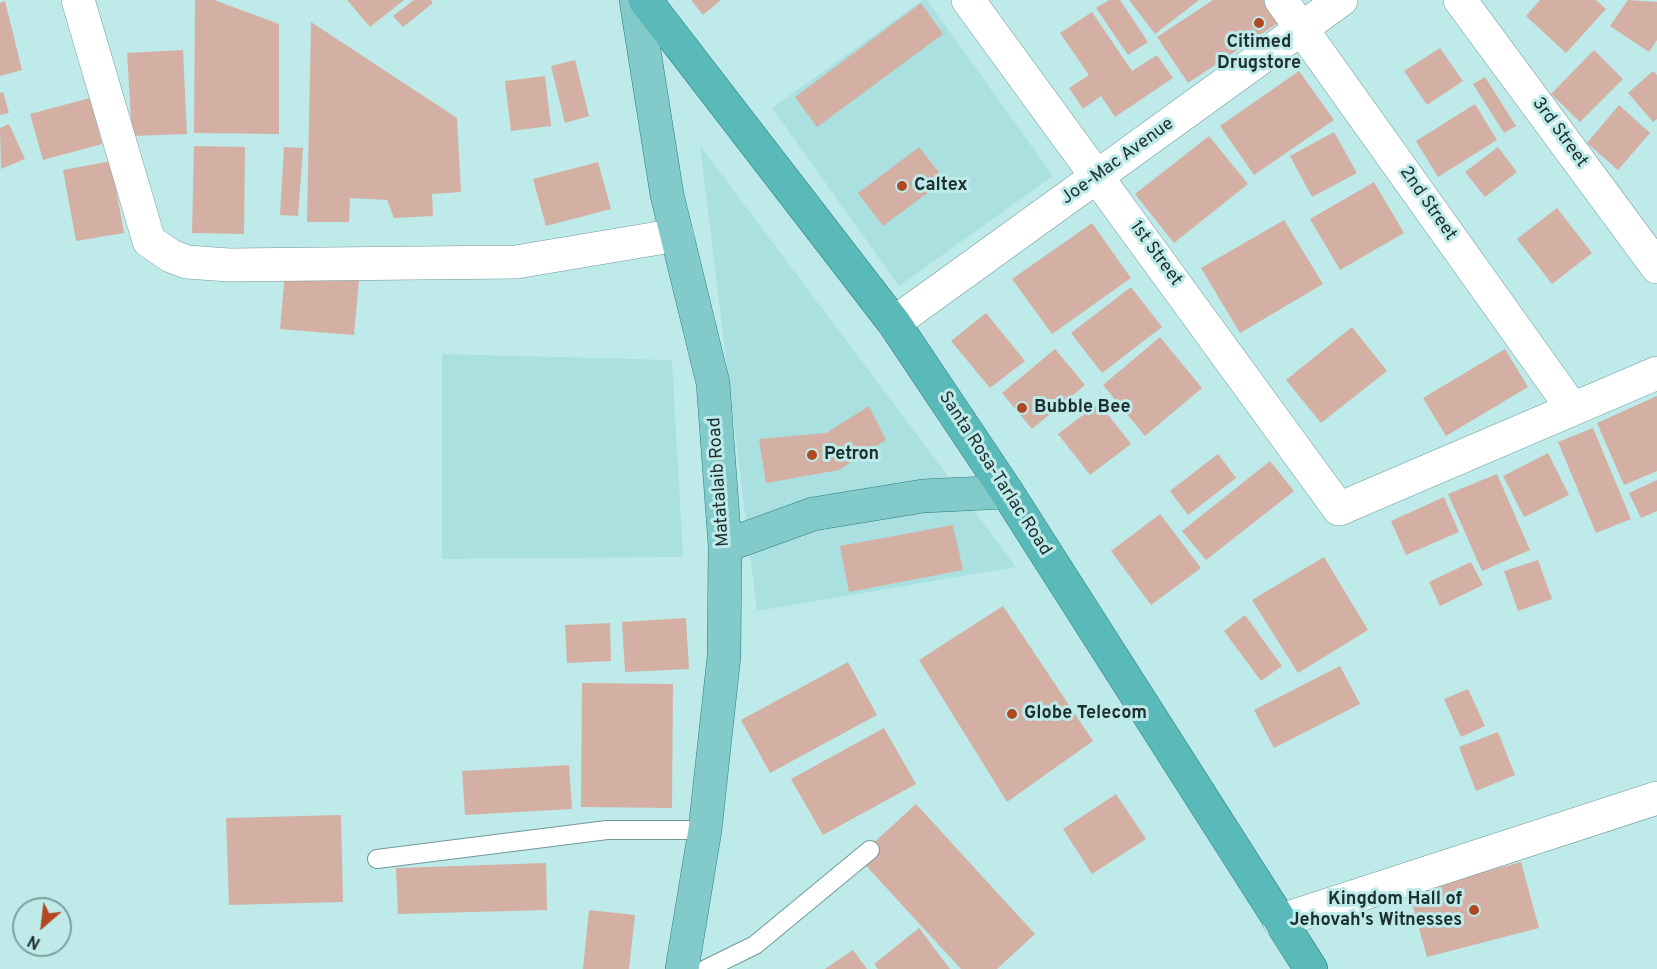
<!DOCTYPE html>
<html>
<head>
<meta charset="utf-8">
<style>
  body { margin:0 }
  #map { position:relative; width:1657px; height:969px; overflow:hidden; background:#bfeaea; font-family:Overpass,sans-serif }
  canvas { display:block }
  .north { position:absolute; left:12px; top:897px; width:60px; height:60px; box-sizing:border-box; background:#bfeaea; border:2px solid #7e9f9f; border-radius:50%; rotate:208deg; font-size:16px; font-weight:700; line-height:24px; text-align:center; color:#1d2e2e }
  .north::after { content:''; display:block; margin:auto; width:21px; height:27px; background:#b04922; clip-path:polygon(50% 0,100% 100%,50% 72%,0 100%) }
</style>
</head>
<body>
<div id="map">
<canvas width="1657" height="969"></canvas>
<div class="north">N</div>
</div>
<script>
const ctx = document.querySelector('canvas').getContext('2d');
ctx.lineJoin = 'round';
function fillPath(path, color) { ctx.fillStyle = color; ctx.fill(path, 'evenodd'); }
const toPath = rows => new Path2D(rows.map(r => 'M' + r).join(''));
function stroke(path, color, width, dash) { ctx.strokeStyle = color; ctx.lineWidth = width; ctx.lineCap = dash ? 'butt' : 'round'; ctx.setLineDash(dash || []); ctx.stroke(path); }
function label(font, color, halo, rows, align = 'center') {
  ctx.font = font + ' Overpass,sans-serif'; ctx.lineWidth = 6; ctx.setLineDash([]); ctx.textBaseline = 'middle'; ctx.strokeStyle = halo; ctx.fillStyle = color; for (const [text, x, y, turn = 0] of rows) {
    ctx.save(); ctx.translate(x, y); ctx.rotate((+turn || 0) * Math.PI / 180); ctx.textAlign = isNaN(turn) ? turn : align; if (halo) ctx.strokeText(text, 0, 0); ctx.fillText(text, 0, 0); ctx.restore();
  }
}
fillPath(toPath([
  [923,0,927,0,1053,176,899,286,772,108],
  [700,146,1016,567,757,611],
  [442,354,672,360,683,557,442,559]
]), '#abe0e0');
fillPath(toPath([
  [195,0,214,0,279,24,279,134,194,133],
  [347,0,404,0,370,27],
  [414,0,431,0,433,3,403,27,393,16],
  [691,0,721,0,703,15],
  [1109,0,1120,0,1148,42,1128,55,1096,8],
  [1129,0,1199,0,1155,34],
  [1213,0,1263,0,1278,23,1188,83,1157,37],
  [1540,0,1596,0,1606,9,1566,53,1526,16],
  [1628,0,1657,2,1657,40,1649,52,1610,26],
  [5,1,22,70,0,76,0,3],
  [921,3,943,34,817,127,795,97],
  [1092,12,1132,71,1157,55,1173,78,1115,117,1101,96,1083,109,1069,88,1089,75,1060,33],
  [311,22,457,118,461,192,432,194,433,216,394,218,387,200,350,198,349,222,307,222],
  [1440,48,1463,81,1427,105,1404,71],
  [183,50,187,134,132,136,127,53],
  [1594,50,1623,79,1580,122,1551,94],
  [575,60,589,116,565,123,551,66],
  [1299,71,1334,120,1254,175,1220,126],
  [1653,71,1657,75,1657,119,1653,122,1628,93],
  [545,76,551,126,511,131,505,81],
  [1485,77,1516,126,1504,133,1473,84],
  [3,92,9,113,0,115,0,93],
  [90,98,102,144,43,160,30,114],
  [1475,104,1497,140,1438,177,1416,141],
  [1619,105,1650,133,1618,170,1587,143],
  [9,124,25,159,1,169,0,128],
  [1334,132,1357,173,1312,197,1290,156],
  [1209,136,1248,184,1174,243,1135,194],
  [194,146,245,147,244,234,192,233],
  [284,147,303,148,298,216,280,215],
  [919,147,945,180,883,226,858,193],
  [1498,147,1517,172,1485,197,1465,172],
  [111,161,124,233,76,241,63,170],
  [598,162,611,209,546,226,533,179],
  [1374,182,1404,233,1340,270,1310,219],
  [1557,208,1592,253,1552,284,1517,239],
  [1284,220,1323,284,1240,333,1201,268],
  [1092,223,1131,278,1052,334,1012,279],
  [285,273,359,279,354,335,280,329],
  [1131,287,1162,327,1102,373,1071,333],
  [986,313,1025,361,990,388,951,341],
  [1352,327,1387,371,1321,423,1286,380],
  [1160,337,1202,388,1145,436,1103,385],
  [1055,349,1085,385,1032,429,1002,393],
  [1505,349,1528,387,1446,436,1423,398],
  [1657,396,1657,471,1624,485,1597,423],
  [1099,403,1131,444,1090,475,1058,434],
  [869,406,886,440,839,470,766,483,759,439,826,433],
  [1593,428,1631,519,1596,533,1558,442],
  [1548,453,1569,495,1524,517,1503,476],
  [1218,454,1236,478,1188,515,1170,491],
  [1270,461,1294,491,1206,560,1182,531],
  [1497,474,1530,550,1482,571,1448,494],
  [1657,480,1657,511,1641,518,1629,493],
  [1444,497,1459,532,1406,555,1391,521],
  [1160,514,1201,568,1151,605,1111,551],
  [953,525,963,570,849,592,840,546],
  [1324,557,1368,630,1298,673,1252,600],
  [1538,560,1552,599,1518,611,1504,571],
  [1471,562,1483,585,1440,606,1429,582],
  [1003,606,1093,741,1007,802,919,660],
  [1245,615,1282,666,1261,681,1224,631],
  [686,618,689,669,625,672,622,622],
  [610,623,611,661,567,663,565,625],
  [848,662,877,715,770,773,741,720],
  [1340,666,1360,704,1274,748,1254,710],
  [582,683,673,684,672,808,581,807],
  [1468,689,1485,726,1461,737,1444,699],
  [884,728,916,784,823,835,791,779],
  [1498,732,1515,775,1476,791,1459,747],
  [569,765,572,809,465,815,462,771],
  [1116,794,1146,839,1092,874,1063,829],
  [916,804,1035,934,997,969,961,969,858,857],
  [341,815,343,902,229,905,226,818],
  [1521,862,1539,928,1427,957,1409,892],
  [546,863,547,910,398,914,396,868],
  [589,910,635,915,629,969,583,969],
  [919,928,950,969,878,969,874,964],
  [853,950,867,969,825,969]
]), '#d3b0a3');
const service = toPath([
  [377,859,607,830,705,830],
  [706,969,755,945,870,850]
]);
const minor = toPath([
  [78,0,149,241,171,256,187,262,229,265,516,262,677,235],
  [968,0,1339,509,1657,373],
  [1281,0,1572,408],
  [1460,0,1657,267],
  [1279,921,1657,798]
]);
const tertiary = toPath([
  [894,323,1341,0]
]);
const primary = toPath([
  [636,0,667,195,713,383,725,546,724,656,705,830,682,969],
  [725,546,813,514,923,496,1007,492]
]);
const trunk = toPath([
  [645,0,894,323,1007,492,1311,969]
]);
stroke(service, '#709999', 20);
stroke(minor, '#709999', 34);
stroke(tertiary, '#709999', 34);
stroke(primary, '#297d7e', 34);
stroke(trunk, '#297d7e', 34);
stroke(service, '#fff', 18);
stroke(minor, '#fff', 33);
stroke(tertiary, '#fff', 33);
stroke(primary, '#83cbcb', 33);
stroke(trunk, '#5ababa', 33);
for (const [x, y, r, color] of [
  [1259,23,6,"#b04922"],
  [902,186,6,"#b04922"],
  [1022,408,6,"#b04922"],
  [812,455,6,"#b04922"],
  [1012,714,6,"#b04922"],
  [1474,910,6,"#b04922"]
]) { const dot = new Path2D(); dot.arc(x, y, r, 0, 2 * Math.PI); ctx.fillStyle = color; ctx.fill(dot); stroke(dot, '#bfeaea', 2); }
label('bold 18px', '#1d2e2e', '#bfeaea', [
  ["Citimed",1259,43,"center"],
  ["Drugstore",1259,64,"center"],
  ["Caltex",914,186],
  ["Bubble Bee",1034,408],
  ["Petron",824,455],
  ["Globe Telecom",1024,714],
  ["Kingdom Hall of",1462,900,"right"],
  ["Jehovah's Witnesses",1462,921,"right"]
], 'left');
label('18px', '#1d2e2e', '#bfeaea', [
  ["3rd Street",1559,133,54],
  ["Joe-Mac Avenue",1118,162,-36],
  ["2nd Street",1427,204,55],
  ["1st Street",1155,254,54],
  ["Santa Rosa-Tarlac Road",994,474,57],
  ["Matatalaib Road",720,482,-94]
]);
</script>
</body>
</html>
